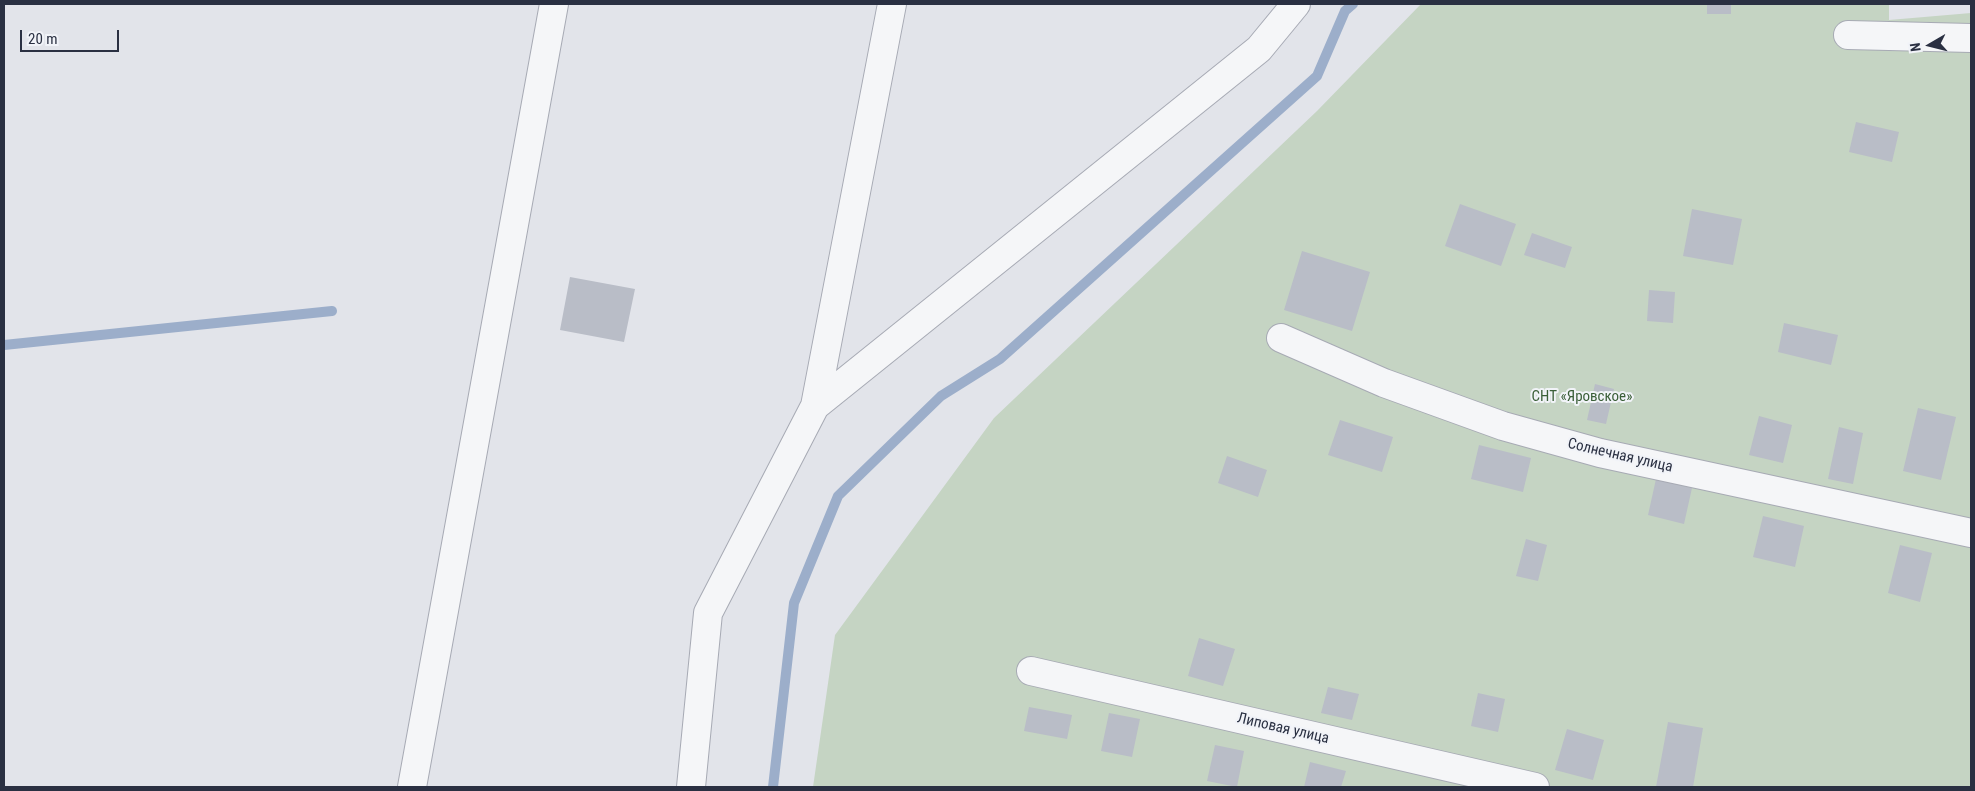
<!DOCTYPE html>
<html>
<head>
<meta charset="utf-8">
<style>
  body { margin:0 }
  #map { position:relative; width:1975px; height:791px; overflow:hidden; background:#e2e4ea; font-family:"Roboto Condensed",sans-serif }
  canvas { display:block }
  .frame { position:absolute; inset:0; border:5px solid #2a3042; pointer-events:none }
  .north { position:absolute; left:1905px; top:20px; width:50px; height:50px; -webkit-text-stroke:4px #f1f3f8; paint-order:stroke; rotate:262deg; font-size:14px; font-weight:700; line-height:20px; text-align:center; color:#2a3042 }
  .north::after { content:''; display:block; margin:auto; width:18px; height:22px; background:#2a3042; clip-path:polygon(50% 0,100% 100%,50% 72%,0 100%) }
  .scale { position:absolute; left:20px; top:30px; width:99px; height:22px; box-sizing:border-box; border:2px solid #2a3042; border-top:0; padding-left:6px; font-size:15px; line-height:18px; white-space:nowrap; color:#2a3042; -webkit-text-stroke:4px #f1f3f8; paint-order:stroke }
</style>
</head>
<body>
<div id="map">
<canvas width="1975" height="791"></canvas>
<div class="frame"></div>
<div class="north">N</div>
<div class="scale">20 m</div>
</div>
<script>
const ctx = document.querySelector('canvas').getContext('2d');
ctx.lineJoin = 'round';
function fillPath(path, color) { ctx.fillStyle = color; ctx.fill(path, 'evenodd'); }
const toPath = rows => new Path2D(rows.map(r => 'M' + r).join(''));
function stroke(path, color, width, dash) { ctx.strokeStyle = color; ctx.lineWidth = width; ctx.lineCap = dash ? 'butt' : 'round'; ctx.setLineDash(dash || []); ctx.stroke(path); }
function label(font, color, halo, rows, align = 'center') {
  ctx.font = font + ' "Roboto Condensed",sans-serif'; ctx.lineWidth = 4; ctx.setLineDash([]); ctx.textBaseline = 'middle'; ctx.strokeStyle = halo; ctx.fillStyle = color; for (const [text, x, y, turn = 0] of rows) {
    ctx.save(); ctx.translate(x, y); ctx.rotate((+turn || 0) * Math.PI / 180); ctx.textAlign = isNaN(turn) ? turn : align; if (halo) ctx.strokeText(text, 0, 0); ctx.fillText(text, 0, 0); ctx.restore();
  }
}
fillPath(toPath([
  [1421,4,1889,4,1889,20,1971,13,1971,787,813,787,835,635,994,418,1317,111]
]), '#c5d4c3');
stroke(toPath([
  [4,345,332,311],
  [773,787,794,603,838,496,941,396,1000,359,1317,76,1345,11,1353,4]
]), '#9caeca', 10);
fillPath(toPath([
  [1707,4,1731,4,1731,14,1707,14],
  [1856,122,1899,132,1892,162,1849,152],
  [1460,204,1516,224,1501,266,1445,246],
  [1692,209,1742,219,1733,265,1683,256],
  [1532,233,1572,247,1565,268,1524,255],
  [1302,251,1370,272,1352,331,1284,310],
  [570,277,635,289,624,342,560,330],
  [1649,290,1675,292,1673,323,1647,321],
  [1784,323,1838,335,1831,365,1778,352],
  [1595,384,1614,389,1606,424,1587,420],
  [1918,408,1956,417,1941,480,1903,471],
  [1759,416,1792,425,1783,463,1749,455],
  [1340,420,1393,437,1382,472,1328,455],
  [1839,427,1863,433,1853,484,1828,479],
  [1479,445,1531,458,1523,492,1471,479],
  [1227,456,1267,470,1258,497,1218,483],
  [1656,479,1692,488,1684,524,1648,515],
  [1763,516,1804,526,1795,567,1753,557],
  [1526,539,1547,545,1538,581,1516,576],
  [1900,545,1932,553,1920,602,1888,593],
  [1199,638,1235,649,1223,686,1188,676],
  [1328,687,1359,694,1352,720,1321,713],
  [1478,693,1505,699,1498,732,1471,726],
  [1029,707,1072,715,1067,739,1024,731],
  [1109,713,1140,719,1132,757,1101,751],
  [1668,722,1703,728,1693,787,1656,787],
  [1567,729,1604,740,1593,780,1555,770],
  [1215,745,1244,751,1237,787,1207,781],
  [1310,762,1346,771,1341,787,1304,787]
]), '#b9bdc7');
const minor = toPath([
  [1848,35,1971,38],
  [1281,338,1384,383,1503,426,1600,453,1971,533],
  [815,406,892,4],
  [1031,671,1535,787],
  [412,787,554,4],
  [691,787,708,613,815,406,1259,49,1296,4]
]);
stroke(minor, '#a7aab4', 30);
stroke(minor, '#f5f6f8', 28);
label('15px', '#3a5e37', '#f1f3f8', [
  ["СНТ «Яровское»",1582,397]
]);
label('15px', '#2a3042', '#f1f3f8', [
  ["Солнечная улица",1620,456,13],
  ["Липовая улица",1283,729,13]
]);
</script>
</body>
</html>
